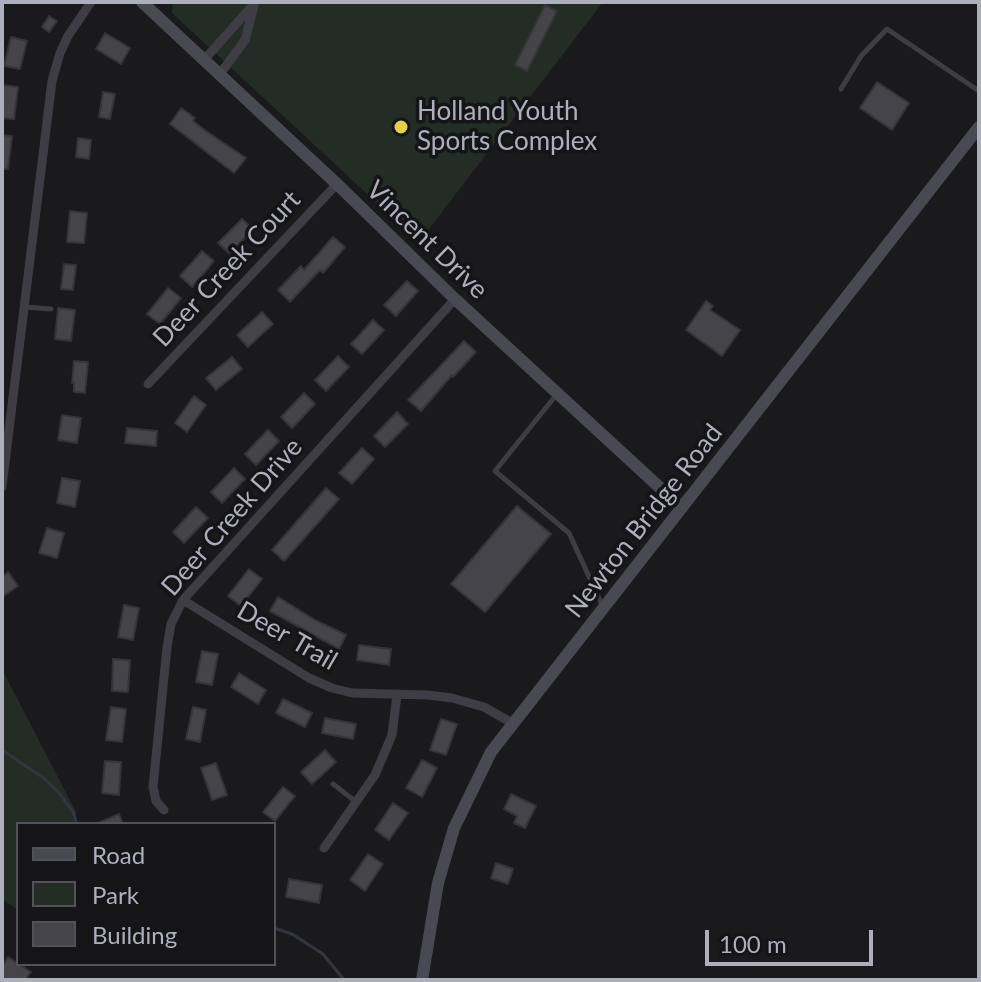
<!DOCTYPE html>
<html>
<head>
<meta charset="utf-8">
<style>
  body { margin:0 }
  #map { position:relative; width:981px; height:982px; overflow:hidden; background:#1a1a1c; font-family:Lato,sans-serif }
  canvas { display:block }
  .frame { position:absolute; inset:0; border:4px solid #adafbb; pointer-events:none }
  .legend { position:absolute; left:16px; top:822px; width:260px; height:144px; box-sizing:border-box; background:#151517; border:2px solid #525359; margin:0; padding:10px 14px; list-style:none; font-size:24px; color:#adafbb }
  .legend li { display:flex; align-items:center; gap:16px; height:40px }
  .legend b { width:40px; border:2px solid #525359 }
  .scale { position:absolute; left:705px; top:930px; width:168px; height:36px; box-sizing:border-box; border:4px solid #adafbb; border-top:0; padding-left:10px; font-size:24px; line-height:28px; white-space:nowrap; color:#adafbb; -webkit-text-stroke:6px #151517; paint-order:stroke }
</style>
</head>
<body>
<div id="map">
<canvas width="981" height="982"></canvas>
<div class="frame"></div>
<ul class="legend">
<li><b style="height:10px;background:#494a51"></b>Road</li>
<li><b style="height:22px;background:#242c26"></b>Park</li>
<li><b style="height:22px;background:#454449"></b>Building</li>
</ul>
<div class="scale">100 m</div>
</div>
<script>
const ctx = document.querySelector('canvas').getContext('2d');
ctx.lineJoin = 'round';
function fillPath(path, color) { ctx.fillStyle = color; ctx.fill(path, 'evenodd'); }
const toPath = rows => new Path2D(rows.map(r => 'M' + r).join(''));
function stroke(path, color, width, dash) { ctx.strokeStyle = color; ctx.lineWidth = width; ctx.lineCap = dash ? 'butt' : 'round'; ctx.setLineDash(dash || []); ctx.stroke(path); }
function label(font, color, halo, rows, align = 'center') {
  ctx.font = font + ' Lato,sans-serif'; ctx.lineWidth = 7; ctx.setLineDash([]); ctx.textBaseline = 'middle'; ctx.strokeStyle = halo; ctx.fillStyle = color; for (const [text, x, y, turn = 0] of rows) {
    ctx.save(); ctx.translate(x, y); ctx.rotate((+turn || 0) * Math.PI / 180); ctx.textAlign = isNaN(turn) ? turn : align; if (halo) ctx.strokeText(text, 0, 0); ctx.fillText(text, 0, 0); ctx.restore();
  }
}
fillPath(toPath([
  [173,2,603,2,419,242,172,13],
  [2,669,76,812,74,824,18,824,18,910,2,899]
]), '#242c26');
stroke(toPath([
  [2,750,45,779,60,794,73,812,77,824],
  [274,928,292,934,323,954,344,980]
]), '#31363f', 3);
const building = toPath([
  [545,5,557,11,527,71,515,65,545,5],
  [49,16,57,21,49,32,42,27,49,16],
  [105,33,130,48,121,64,96,49,105,33],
  [11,37,27,41,20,69,4,66,11,37],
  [877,82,909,103,892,130,860,108,877,82],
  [2,85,18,87,14,119,2,118,2,85],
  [103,92,115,94,110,119,99,117,103,92],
  [181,108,195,118,193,121,206,131,246,158,234,173,170,124,181,108],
  [2,135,12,136,8,169,2,169,2,135],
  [78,138,91,140,89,159,76,157,78,138],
  [70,211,87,213,84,243,67,242,70,211],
  [242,219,253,229,230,254,218,243,242,219],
  [333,237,345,247,323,273,320,270,290,302,278,290,301,266,304,270,333,237],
  [202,251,214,261,192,287,180,276,202,251],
  [64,264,76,265,73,290,61,289,64,264],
  [407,281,418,291,396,316,384,305,407,281],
  [168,288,181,298,160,324,147,314,168,288],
  [706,301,713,306,710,310,740,330,722,356,686,330,706,301],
  [58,308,75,310,71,341,55,339,58,308],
  [262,312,273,324,248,347,237,335,262,312],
  [373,320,384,330,362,354,351,344,373,320],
  [464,341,476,352,453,377,452,375,421,411,408,400,464,341],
  [338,356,349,367,326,391,315,380,338,356],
  [232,357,242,369,216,390,206,378,232,357],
  [74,361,88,362,85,393,74,392,74,383,72,383,74,361],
  [304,393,315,404,292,428,281,417,304,393],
  [194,396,206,405,187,432,175,423,194,396],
  [397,412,408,424,385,447,374,436,397,412],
  [62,415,81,418,77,443,58,440,62,415],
  [127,428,157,431,156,446,125,443,127,428],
  [268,430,279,441,256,465,245,454,268,430],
  [362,448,374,459,352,484,339,473,362,448],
  [234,468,245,479,222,503,211,492,234,468],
  [62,478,80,481,75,507,57,503,62,478],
  [326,488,339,499,284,561,272,550,326,488],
  [517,506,551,534,485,612,451,584,517,506],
  [196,507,208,518,184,543,173,532,196,507],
  [47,528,64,533,57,558,39,553,47,528],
  [249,569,262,579,241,606,228,596,249,569],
  [8,572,18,586,2,597,2,577,8,572],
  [278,597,315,620,346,635,339,649,270,611,278,597],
  [124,605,139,608,133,640,118,637,124,605],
  [359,645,391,649,389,665,357,660,359,645],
  [202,651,218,654,212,685,196,682,202,651],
  [113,659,130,660,128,692,112,691,113,659],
  [239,673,266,690,258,704,231,687,239,673],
  [283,699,312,713,305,727,276,713,283,699],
  [111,707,126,709,122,742,106,740,111,707],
  [193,707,206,710,200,742,186,739,193,707],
  [325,718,356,724,353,739,322,733,325,718],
  [441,719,457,724,446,755,430,750,441,719],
  [325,750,336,762,312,784,301,772,325,750],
  [422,760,437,768,422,797,406,788,422,760],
  [105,761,121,762,119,795,102,793,105,761],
  [216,763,227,795,212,800,201,768,216,763],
  [283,787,295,796,275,821,263,812,283,787],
  [511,794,536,806,525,828,514,823,517,816,504,809,511,794],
  [393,803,408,813,389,840,375,830,393,803],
  [119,814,123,824,96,824,119,814],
  [368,854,383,864,365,891,350,880,368,854],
  [496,863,513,869,508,884,491,878,496,863],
  [289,879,322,885,319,903,286,897,289,879],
  [8,957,31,972,25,980,2,980,2,966,8,957]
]);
fillPath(building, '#454449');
stroke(building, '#353438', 2);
stroke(toPath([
  [841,89,861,56,887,29,979,91],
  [25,307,51,309],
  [557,394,495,471,569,533,602,605],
  [333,784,355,801]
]), '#3d3d43', 5);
stroke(toPath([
  [204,60,253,5],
  [220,74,245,40,255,2],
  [148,384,337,184],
  [2,487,52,81,60,53,68,36,91,2],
  [183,600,309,678,332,688,352,693,428,695,452,698,484,707,512,723],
  [164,810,156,801,153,787,167,647,171,624,183,600,455,299],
  [324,848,375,775,392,735,397,695]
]), '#3d3d43', 9);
stroke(toPath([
  [142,2,337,184,455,299,682,508],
  [422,980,438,883,454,828,491,752,979,127]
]), '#494a51', 12);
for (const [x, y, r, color] of [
  [401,127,8,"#e6cf48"]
]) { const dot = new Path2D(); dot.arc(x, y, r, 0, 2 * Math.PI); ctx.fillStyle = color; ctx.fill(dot); stroke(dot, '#151517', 3); }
label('26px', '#adafbb', '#151517', [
  ["Holland Youth",417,112],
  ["Sports Complex",417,142]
], 'left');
label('26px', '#adafbb', '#151517', [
  ["Vincent Drive",427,240,44],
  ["Deer Creek Court",227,269,-47],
  ["Deer Creek Drive",232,517,-49],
  ["Newton Bridge Road",644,521,-52],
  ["Deer Trail",287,636,30]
]);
</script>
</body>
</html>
